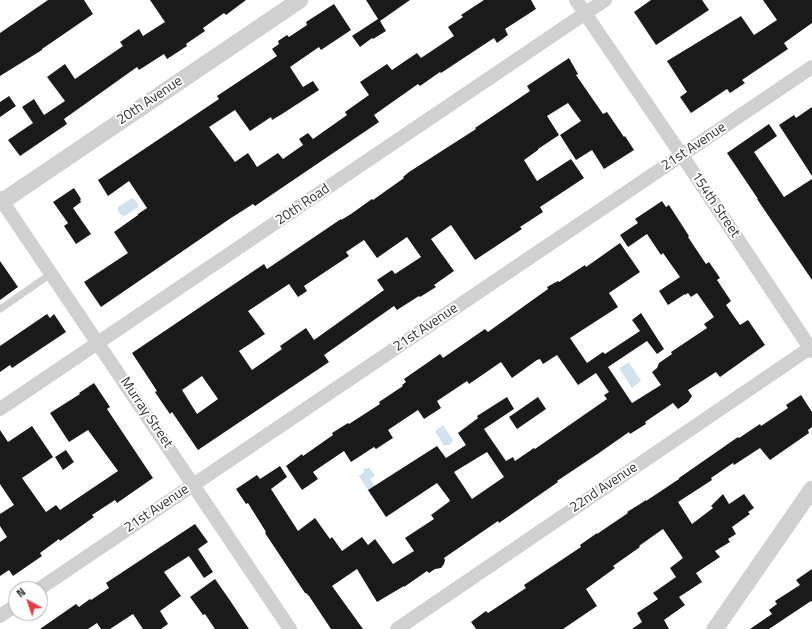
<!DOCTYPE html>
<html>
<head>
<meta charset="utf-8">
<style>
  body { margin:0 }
  #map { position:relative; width:812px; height:629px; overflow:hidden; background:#fff; font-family:"Titillium Web",sans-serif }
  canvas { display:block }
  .north { position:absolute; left:8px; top:581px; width:40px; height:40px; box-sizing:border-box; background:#fff; border:1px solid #adadad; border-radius:50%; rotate:320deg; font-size:11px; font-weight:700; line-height:16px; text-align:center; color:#333 }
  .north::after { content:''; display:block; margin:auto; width:14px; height:18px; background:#e63946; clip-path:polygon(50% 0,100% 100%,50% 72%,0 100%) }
</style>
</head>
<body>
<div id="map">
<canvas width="812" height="629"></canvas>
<div class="north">N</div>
</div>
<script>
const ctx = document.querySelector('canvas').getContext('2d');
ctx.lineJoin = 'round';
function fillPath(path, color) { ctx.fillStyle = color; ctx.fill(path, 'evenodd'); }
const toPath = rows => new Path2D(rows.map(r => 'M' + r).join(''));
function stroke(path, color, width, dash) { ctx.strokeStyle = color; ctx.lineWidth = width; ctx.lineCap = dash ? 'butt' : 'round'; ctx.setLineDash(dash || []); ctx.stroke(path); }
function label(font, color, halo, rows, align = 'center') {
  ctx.font = font + ' "Titillium Web",sans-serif'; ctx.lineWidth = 4; ctx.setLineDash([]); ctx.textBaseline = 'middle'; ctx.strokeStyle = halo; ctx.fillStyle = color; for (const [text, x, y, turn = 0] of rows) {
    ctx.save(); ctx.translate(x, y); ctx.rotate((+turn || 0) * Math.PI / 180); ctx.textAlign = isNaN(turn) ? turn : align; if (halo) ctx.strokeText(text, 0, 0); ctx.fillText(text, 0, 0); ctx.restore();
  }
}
fillPath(toPath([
  [132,198,134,199,138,204,138,207,125,216,121,215,118,211,118,207],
  [629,362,641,381,632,388,619,368],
  [443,425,453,440,450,445,445,445,444,446,435,431],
  [369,467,375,476,370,479,380,495,374,499,359,476,364,472,363,470]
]), '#cfe2ee');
fillPath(toPath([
  [48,0,84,0,93,14,42,49,42,50,0,76,0,33],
  [150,0,246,0,226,15,224,13,203,28,205,31,186,44,187,46,167,59,164,54,139,70,137,67,64,119,67,124,20,156,8,140,33,123,22,107,34,99,44,115,65,101,47,77,65,64,75,79,123,46,120,42,139,29,143,36,165,22],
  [366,0,410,0,380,21,386,31,373,39,372,38,360,47,352,36,378,19],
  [484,0,531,0,536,9,505,29,508,35,497,43,494,38,441,73,440,72,420,86,418,84,374,115,379,122,255,206,253,204,231,218,101,307,84,282,128,253,114,232,138,215,138,214,147,208,129,181,108,196,98,180,219,99,217,96,277,56,272,49,279,44,278,41,287,35,289,37,307,25,306,22,334,4,351,30,321,50,319,47,290,67,303,87,313,81,319,90,282,114,272,120,271,117,250,131,235,110,209,127,235,162,248,153,257,167,278,153,283,159,303,145,299,139,308,133,313,139,347,115,345,112,369,95,360,82,387,64,392,70,417,53,421,58,454,36,448,27,463,17,461,15],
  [651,0,702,0,709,10,656,45,634,12],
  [763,0,812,0,812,23,784,43,788,49,742,80,745,83,730,93,727,89,691,113,680,97,687,92,667,61,741,16,754,35,777,20],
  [569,58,578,74,576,75,603,114,607,112,624,137,625,136,634,150,604,169,592,150,576,160,560,135,581,121,568,103,547,116,559,135,538,149,538,150,524,160,537,181,571,159,584,178,540,207,543,212,520,227,522,229,475,260,451,225,431,239,454,271,434,285,436,287,420,297,419,296,397,310,394,306,324,355,329,362,198,450,172,412,170,414,161,401,155,392,157,391,132,353,264,264,267,269,341,219,341,220,351,214,372,199,373,200,404,178,403,177,409,172,476,129,475,128,530,91,527,86],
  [407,237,421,257,395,274,392,270,377,280,384,290,314,340,306,328,280,346,282,349,252,370,239,351,265,334,248,311,289,284,298,297,307,291,304,286,349,256,346,252,364,240,377,258],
  [202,376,218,399,197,414,182,390],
  [9,96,16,106,0,117,0,102],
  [812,107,812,176,779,125,794,115,796,118],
  [769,124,777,136,754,152,784,197,812,179,812,280,757,199,758,199,727,153],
  [74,188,81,199,80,200,81,202,73,208,91,234,76,244,64,226,68,223,53,202],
  [662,201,666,207,669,205,689,236,688,237,706,264,709,262,720,278,717,280,731,301,726,305,740,325,748,320,765,345,720,377,716,372,688,390,692,396,688,402,678,409,673,403,645,422,646,424,630,434,629,432,599,453,557,481,558,482,499,523,498,521,444,558,445,560,444,564,441,568,435,569,429,573,427,571,404,587,404,586,377,602,357,569,332,586,363,629,331,629,309,596,306,593,305,593,265,533,266,532,248,503,246,504,236,489,257,475,260,479,280,466,287,477,271,489,298,531,315,518,330,539,332,537,342,551,362,537,368,545,375,539,393,564,414,551,405,538,434,519,431,515,450,501,449,499,437,483,386,517,368,490,437,446,446,458,466,445,458,433,478,418,477,416,507,397,514,409,484,429,506,461,513,457,515,461,534,448,535,449,607,399,604,395,609,392,596,373,578,385,557,355,543,364,540,359,537,360,512,378,501,362,469,384,467,381,437,401,441,408,424,419,418,410,388,430,393,438,376,449,374,447,351,462,344,451,313,472,318,479,302,490,286,466,302,454,303,456,333,435,332,433,348,423,349,424,380,404,379,402,403,386,402,385,406,382,404,379,440,354,443,358,485,329,488,332,527,304,548,289,547,287,558,281,559,282,585,265,586,267,620,243,640,272,609,293,618,307,570,338,587,363,603,352,605,354,640,331,632,320,641,313,664,349,657,354,647,341,608,367,632,403,661,385,652,372,657,368,659,363,672,354,671,352,707,328,704,324,714,317,697,293,691,297,688,293,685,295,685,294,668,305,659,291,680,277,663,253,661,255,647,234,628,247,620,235,638,223,635,219],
  [487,452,504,477,472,499,454,472],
  [0,261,18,287,0,300],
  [47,314,50,318,54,314,66,332,12,368,10,365,0,372,0,346],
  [94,383,110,407,107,409,153,478,117,503,115,500,92,515,94,517,60,541,59,539,40,553,42,556,13,576,9,570,0,576,0,542,7,537,0,526,0,514,14,505,0,484,0,430,8,442,32,426,53,457,22,478,46,512,56,505,60,510,118,471,88,430,69,442,50,413,80,394,79,393],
  [801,395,812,412,812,427,808,430,809,433,770,460,760,448,734,465,733,463,711,478,712,480,678,502,692,524,713,508,711,506,723,494,729,504,744,494,754,508,748,512,750,514,732,527,736,534,728,539,730,542,715,551,720,557,696,573,702,582,679,597,685,605,664,620,669,629,632,629,642,622,637,613,658,599,653,593,676,577,670,568,683,558,663,529,639,546,640,547,613,566,615,568,586,589,597,606,563,629,476,629,471,622,486,611,488,613,526,588,524,585,581,547,580,545,597,533,597,534,628,513,627,512,640,504,646,500,646,501,679,479,679,478,738,437,739,438,760,424,761,426,788,408,786,405],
  [538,397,546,409,517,429,509,417],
  [66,450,74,462,63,470,55,457],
  [195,524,208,542,198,549,213,572,204,578,189,556,164,572,181,596,160,611,168,624,161,629,143,629,133,614,110,629,101,629,97,623,88,629,40,629,76,604,79,607,90,599,91,600,109,588,106,583],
  [812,569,812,602,811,601,769,629,750,629,772,614,769,610,777,604,775,601,800,585,796,580],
  [215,579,229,599,249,629,215,629,205,614,203,615,190,597]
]), '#1a1a1a');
stroke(toPath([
  [0,309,51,274]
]), '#d0d0d0', 7);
stroke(toPath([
  [576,0,689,166,812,351],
  [0,198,290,629],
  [0,409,605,0],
  [39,589,812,67],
  [0,616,16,605],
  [397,629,810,348]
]), '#d0d0d0', 14);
stroke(toPath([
  [0,203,300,0],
  [715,629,812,489]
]), '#d0d0d0', 17);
label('14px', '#333', '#fff', [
  ["20th Avenue",150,101,-34],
  ["21st Avenue",694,147,-34],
  ["20th Road",303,205,-34],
  ["154th Street",715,205,56],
  ["21st Avenue",426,328,-34],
  ["Murray Street",146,413,56],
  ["22nd Avenue",604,488,-34],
  ["21st Avenue",157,509,-34]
]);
</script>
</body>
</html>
